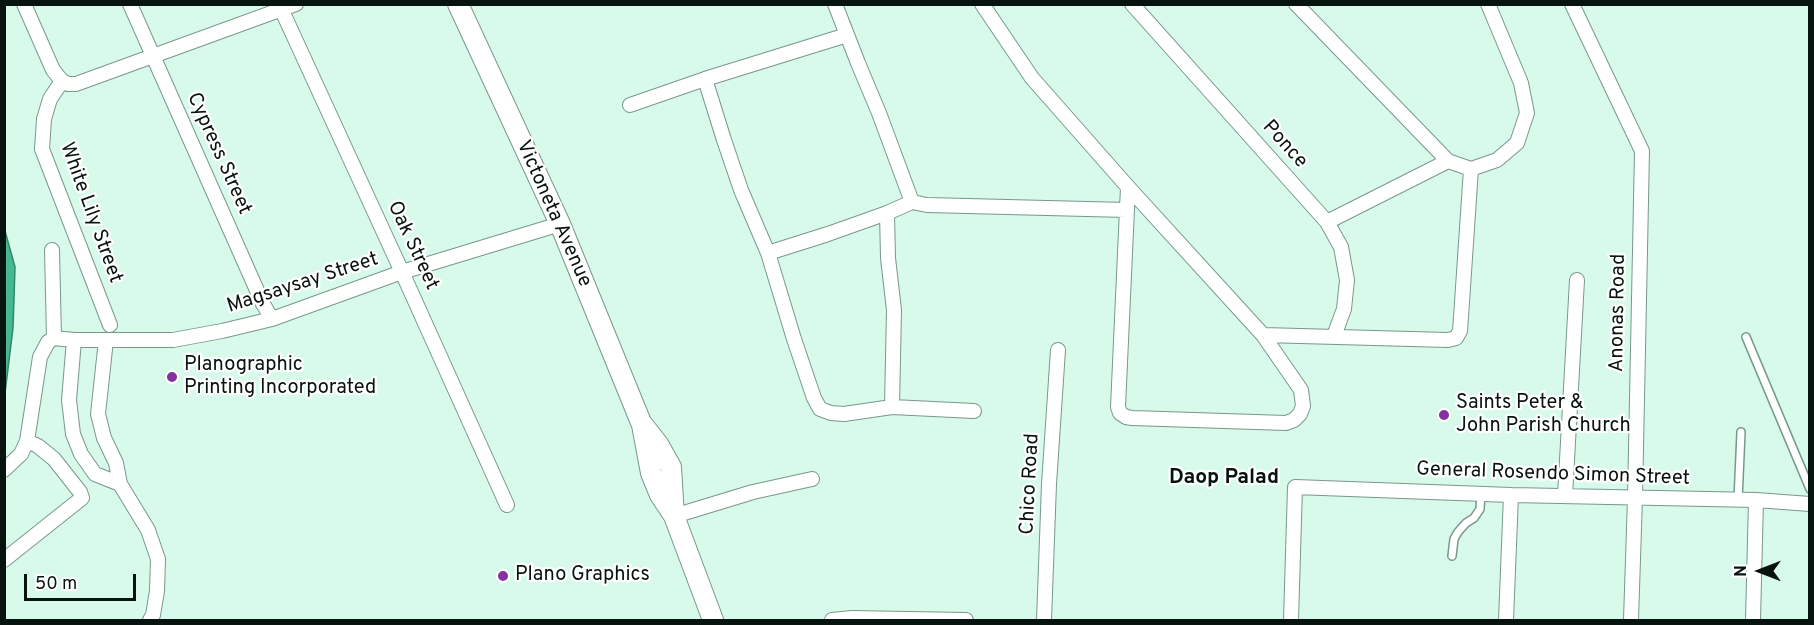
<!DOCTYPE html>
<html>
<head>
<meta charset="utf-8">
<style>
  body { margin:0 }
  #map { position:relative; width:1814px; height:625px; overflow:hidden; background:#d7faeb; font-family:Overpass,sans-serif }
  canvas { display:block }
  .frame { position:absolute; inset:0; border:6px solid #07130e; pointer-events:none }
  .north { position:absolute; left:1730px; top:541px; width:60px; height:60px; -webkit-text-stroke:4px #fff; paint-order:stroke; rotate:270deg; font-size:16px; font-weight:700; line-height:24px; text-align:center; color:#07130e }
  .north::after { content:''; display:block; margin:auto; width:21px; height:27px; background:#07130e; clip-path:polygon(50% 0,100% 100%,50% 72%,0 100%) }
  .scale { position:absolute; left:24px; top:574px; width:112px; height:27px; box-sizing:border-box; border:3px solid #07130e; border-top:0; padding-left:8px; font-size:18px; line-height:21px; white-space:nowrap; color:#07130e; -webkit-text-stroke:4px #fff; paint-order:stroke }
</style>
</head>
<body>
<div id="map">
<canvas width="1814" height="625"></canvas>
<div class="frame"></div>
<div class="north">N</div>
<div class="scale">50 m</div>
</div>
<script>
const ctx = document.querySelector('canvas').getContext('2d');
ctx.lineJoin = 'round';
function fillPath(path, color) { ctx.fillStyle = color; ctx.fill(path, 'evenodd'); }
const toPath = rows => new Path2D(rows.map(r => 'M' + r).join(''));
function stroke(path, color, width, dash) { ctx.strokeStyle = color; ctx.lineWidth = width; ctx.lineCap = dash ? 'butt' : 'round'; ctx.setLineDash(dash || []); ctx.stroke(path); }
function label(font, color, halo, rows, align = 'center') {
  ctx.font = font + ' Overpass,sans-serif'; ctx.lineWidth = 4.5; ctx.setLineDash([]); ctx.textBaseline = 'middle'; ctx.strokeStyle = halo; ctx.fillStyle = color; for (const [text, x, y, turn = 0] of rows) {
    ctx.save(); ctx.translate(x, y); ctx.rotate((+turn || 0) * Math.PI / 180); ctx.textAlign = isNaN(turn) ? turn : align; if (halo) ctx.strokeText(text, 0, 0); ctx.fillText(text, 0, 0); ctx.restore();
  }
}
const water = toPath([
  [5,231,15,267,13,328,5,393,5,231]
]);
fillPath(water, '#47b992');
stroke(water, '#34876a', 1.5);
const service = toPath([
  [1746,337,1810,489],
  [1738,500,1741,432],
  [1452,556,1454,539,1458,532,1466,523,1474,518,1480,509,1481,493]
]);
const minor = toPath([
  [24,4,53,70,62,81,68,84,76,84,296,4],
  [130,4,263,304,272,319],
  [279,4,402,272,507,505],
  [982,4,1032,78,1128,187,1263,335,1301,390,1303,406,1300,414,1294,420,1286,423,1132,418,1126,417,1120,413,1118,407,1128,187],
  [1132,4,1327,222,1341,247,1347,280,1344,309,1334,336],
  [1296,4,1448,161,1471,169],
  [1572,4,1642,151,1635,498,1631,620],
  [705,79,724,140,741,190,768,253,794,339,814,398,820,409,831,413,844,414,892,407,974,411],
  [62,81,50,99,44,119,42,149,110,325],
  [630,105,705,79,847,35],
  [1471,169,1497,160,1517,143,1527,113,1521,83,1488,4],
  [912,202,927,205,1127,210],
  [887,213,888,258,894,310,892,407],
  [1327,222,1448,161],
  [52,250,54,338],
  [768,253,828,234,887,213,912,202,879,113,858,63,835,4],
  [1263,335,1448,340,1456,338,1460,331,1461,317,1471,169],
  [74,340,69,400,73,434,81,454,95,474,120,484],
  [106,340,98,414,104,438,116,463,120,484,148,530,158,559,157,591,153,615,150,620],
  [4,470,21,454,27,441,40,357,48,342,54,338,74,340,173,340,222,331,272,319,402,272,560,224],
  [1565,496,1577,280],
  [674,516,753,492,812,479],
  [4,560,82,498,80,492,54,459,38,446,27,441],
  [832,620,852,618,966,620],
  [1044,620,1049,484,1058,350],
  [1291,620,1295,487,1511,495,1756,500,1810,504],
  [1506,620,1511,495],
  [1753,620,1756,500]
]);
const secondary = toPath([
  [458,4,560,224,642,425,651,473,660,495,674,516,713,620],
  [643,425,658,444,671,467,674,516]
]);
stroke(service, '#78988a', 10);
stroke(minor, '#78988a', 16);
stroke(secondary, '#78988a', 22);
stroke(service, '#fff', 7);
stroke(minor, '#fff', 14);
stroke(secondary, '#fff', 20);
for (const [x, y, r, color] of [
  [172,377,6,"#85319f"],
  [1444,415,6,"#85319f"],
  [503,576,6,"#85319f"]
]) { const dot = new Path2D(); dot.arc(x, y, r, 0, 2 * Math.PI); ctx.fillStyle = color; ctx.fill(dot); stroke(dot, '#fff', 2); }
label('20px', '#07130e', '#fff', [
  ["Ponce",1284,145,48],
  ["Cypress Street",218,154,66],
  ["White Lily Street",90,213,70],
  ["Victoneta Avenue",553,214,66],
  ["Oak Street",412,246,65],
  ["Magsaysay Street",303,284,-18],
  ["Anonas Road",1619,313,-89],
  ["General Rosendo Simon Street",1553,475,2],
  ["Chico Road",1031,484,-87]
]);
label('20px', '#07130e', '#fff', [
  ["Planographic",184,366],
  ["Printing Incorporated",184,389],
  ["Saints Peter &",1456,404],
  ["John Parish Church",1456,427],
  ["Plano Graphics",515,576]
], 'left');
label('bold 21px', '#07130e', '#fff', [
  ["Daop Palad",1224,479]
]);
</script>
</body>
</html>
